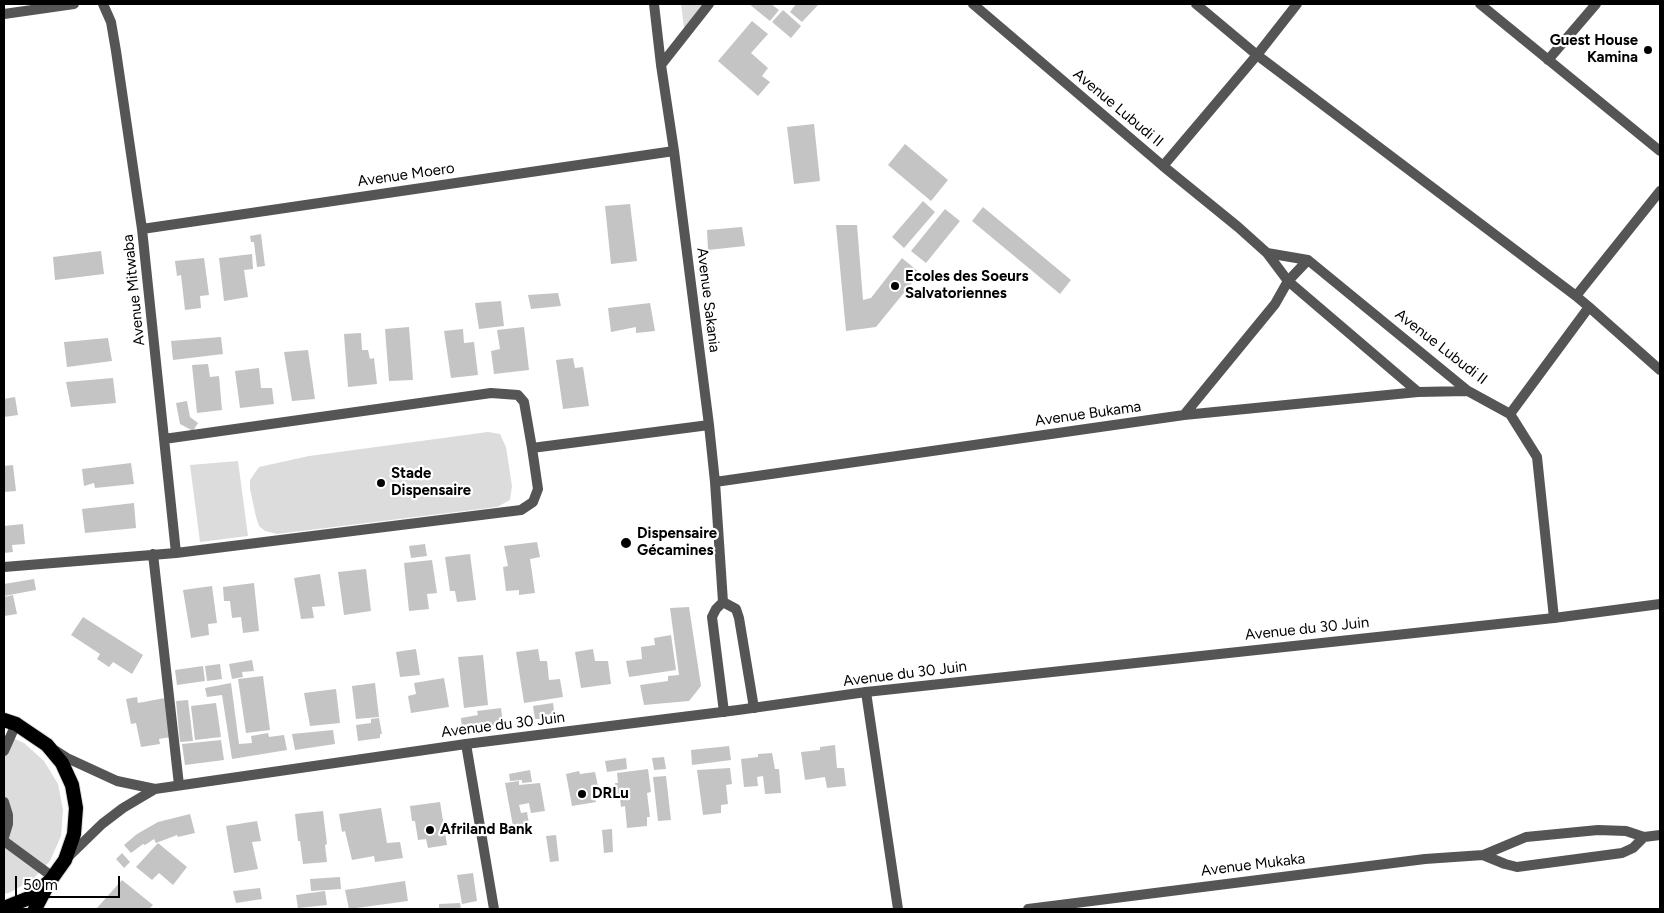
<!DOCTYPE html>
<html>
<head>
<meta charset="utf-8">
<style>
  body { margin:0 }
  #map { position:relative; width:1664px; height:913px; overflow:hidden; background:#fff; font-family:Figtree,sans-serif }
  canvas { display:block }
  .frame { position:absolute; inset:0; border:5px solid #000; pointer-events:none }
  .scale { position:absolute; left:15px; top:876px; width:105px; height:22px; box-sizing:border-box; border:2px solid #000; border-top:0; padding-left:6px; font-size:15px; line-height:18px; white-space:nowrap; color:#000; -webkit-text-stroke:4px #fff; paint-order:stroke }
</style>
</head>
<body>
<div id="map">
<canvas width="1664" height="913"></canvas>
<div class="frame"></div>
<div class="scale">50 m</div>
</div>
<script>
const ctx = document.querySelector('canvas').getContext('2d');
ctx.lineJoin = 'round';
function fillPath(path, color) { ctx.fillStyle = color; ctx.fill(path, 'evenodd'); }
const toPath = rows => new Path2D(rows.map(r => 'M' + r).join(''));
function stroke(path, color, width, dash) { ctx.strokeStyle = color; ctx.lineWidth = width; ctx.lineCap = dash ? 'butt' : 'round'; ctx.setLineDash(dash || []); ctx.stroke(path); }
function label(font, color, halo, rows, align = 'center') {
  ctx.font = font + ' Figtree,sans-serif'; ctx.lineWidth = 4.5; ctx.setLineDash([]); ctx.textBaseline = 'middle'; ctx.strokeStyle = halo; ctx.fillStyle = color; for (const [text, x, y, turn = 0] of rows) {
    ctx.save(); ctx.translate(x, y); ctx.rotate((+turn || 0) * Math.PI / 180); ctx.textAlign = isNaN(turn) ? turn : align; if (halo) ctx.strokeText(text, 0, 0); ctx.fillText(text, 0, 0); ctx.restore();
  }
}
fillPath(toPath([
  [681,4,703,4,684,28],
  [488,432,500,434,506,447,512,486,510,500,497,507,277,534,265,531,259,526,256,517,250,489,250,480,259,467,309,456],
  [238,461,248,536,200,542,190,465],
  [4,734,24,743,44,761,58,784,63,810,61,836,50,861,32,880,9,893,4,894]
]), '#dcdcdc');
fillPath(toPath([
  [749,4,771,4,779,10,770,21],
  [796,4,819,4,802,22,790,12],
  [783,10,801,26,791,38,772,22],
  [752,21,768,34,751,53,768,68,762,76,770,82,758,96,718,61],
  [814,124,820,181,794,184,787,127],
  [905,144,948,180,931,201,888,165],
  [923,201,935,212,904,248,892,237],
  [630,204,637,261,611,264,605,206],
  [983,207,1071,280,1060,294,972,221],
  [945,209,960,221,926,263,911,251],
  [836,225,857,225,863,300,871,298,902,258,920,273,876,327,846,331],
  [742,227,745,246,708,250,707,230],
  [261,234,265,266,257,267,254,242,251,242,250,236],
  [101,251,104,274,55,280,53,257],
  [252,254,253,269,244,270,248,297,224,301,219,258],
  [204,258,209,295,200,296,201,308,185,310,181,275,177,276,175,261],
  [558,293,561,306,531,309,528,295],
  [501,301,504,326,479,329,475,303],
  [650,303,655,331,636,333,636,327,611,332,608,308],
  [409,327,413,380,389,381,385,329],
  [524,327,529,370,494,374,491,351,500,349,497,330],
  [463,329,464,343,474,342,478,375,451,378,444,331],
  [361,333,362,350,368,350,370,359,374,358,377,384,348,387,344,334],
  [221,337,223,354,173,360,171,341],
  [108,338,112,361,67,367,64,342],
  [308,350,315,399,292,401,284,352],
  [573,358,575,368,583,367,589,406,563,409,556,360],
  [208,364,210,377,219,376,222,410,197,413,192,365],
  [259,368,261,388,272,388,274,404,240,408,235,371],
  [113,378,116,403,71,407,66,382],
  [15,397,18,415,4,417,4,399],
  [187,401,190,417,198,423,193,431,180,424,176,403],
  [131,463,134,484,95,488,94,483,84,486,82,469],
  [13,465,16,491,4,492,4,466],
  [134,503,136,528,85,533,82,509],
  [23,524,25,544,12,545,13,552,4,553,4,526],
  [537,542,540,557,530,559,535,593,519,595,519,590,506,591,503,567,508,566,504,546],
  [425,544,427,556,411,558,409,546],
  [470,554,476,600,457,602,455,591,450,591,445,557],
  [432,560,437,593,427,594,429,609,409,611,404,563],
  [366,569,371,611,344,615,338,572],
  [320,574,325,606,312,607,314,618,301,619,294,578],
  [34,579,36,590,4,596,4,584],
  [254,583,259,631,243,633,241,617,232,618,230,601,224,601,223,587],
  [212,586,217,623,208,624,209,635,191,638,183,590],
  [13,595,17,614,4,616,4,597],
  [689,607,701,686,689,701,644,705,640,685,668,681,668,676,679,675,670,608],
  [83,617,143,655,132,674,113,662,109,667,97,659,100,654,71,635],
  [671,635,676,670,629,677,626,661,642,659,641,647,655,645,654,638],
  [416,649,420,675,400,677,396,652],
  [538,649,540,661,547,661,549,680,560,679,563,697,524,703,516,652],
  [593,649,595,661,608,661,611,684,581,688,575,652],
  [483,655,488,705,464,708,458,657],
  [252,660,254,671,242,672,243,677,232,679,229,664],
  [220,664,222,679,207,681,205,666],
  [203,666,205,681,177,685,175,670],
  [263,676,270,730,246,733,238,679],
  [444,678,449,707,411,713,408,696,416,694,414,683],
  [231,683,239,744,252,743,251,736,268,733,269,737,284,735,287,750,232,759,222,695,207,697,205,688],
  [375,683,379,717,356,719,352,686],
  [336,689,340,723,310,726,304,693],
  [137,697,138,703,165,698,171,737,159,739,160,744,141,747,136,723,131,724,126,699],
  [188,700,193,741,180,742,176,701],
  [216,703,221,737,195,740,191,706],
  [553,703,555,718,535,719,533,706],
  [501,708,503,724,462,729,461,718,478,715,477,711],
  [379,718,382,734,380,734,380,738,358,741,356,725,371,723,371,719],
  [333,730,335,744,295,750,292,734],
  [221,740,224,760,185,765,182,744],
  [835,745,837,768,844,768,846,786,827,788,825,777,805,780,801,752,820,750,820,747],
  [729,746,731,760,692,765,691,750],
  [772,753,775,769,779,769,781,793,765,794,763,776,757,777,758,786,744,787,741,759,758,757,758,754],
  [664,757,666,769,654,770,652,758],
  [626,758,627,769,607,772,605,761],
  [730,768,732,784,726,785,728,804,721,805,721,813,703,815,697,770],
  [648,769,651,792,647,793,650,817,647,817,647,826,627,828,625,806,621,807,620,799,617,799,615,783,618,783,617,773],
  [530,770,532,782,522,783,522,780,510,781,509,774],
  [579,771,580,774,595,772,598,786,593,786,596,802,572,806,566,774],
  [666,776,671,820,658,821,653,777],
  [519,781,519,785,540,783,545,811,531,813,529,803,519,805,521,813,527,812,529,824,513,826,505,783],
  [440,802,447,845,428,848,426,839,418,840,415,821,412,821,410,806],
  [381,808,387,843,400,842,403,858,375,862,374,856,352,860,345,831,342,832,339,814],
  [323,811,327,844,325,845,327,862,303,864,300,841,298,841,295,814],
  [190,814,195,833,178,837,177,835,156,843,154,839,145,845,143,844,131,853,124,845,137,834,158,822],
  [257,821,261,841,252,842,258,869,234,873,226,826],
  [612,829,613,852,604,853,602,830],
  [556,835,559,861,550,862,546,836],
  [158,843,187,867,173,885,159,873,152,880,136,867],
  [122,853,130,862,124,868,116,859],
  [473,873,477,901,462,904,457,875],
  [340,877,341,889,311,891,310,879],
  [122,880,153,905,149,909,96,909],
  [405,881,408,901,349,909,345,890],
  [260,888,262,899,236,903,233,891],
  [325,891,327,905,298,908,296,895],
  [460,903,461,909,439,909,439,904]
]), '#c4c4c4');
const trunk = toPath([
  [4,720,16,724,47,745,62,763,72,785,76,808,74,834,65,860,50,881,29,898,4,908],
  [35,909,46,888]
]);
stroke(trunk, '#dbdbdb', 16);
stroke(toPath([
  [4,751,16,724],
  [4,802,8,815,8,824,4,837],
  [4,841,53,877]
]), '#555', 10);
stroke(toPath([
  [103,4,111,22,116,51,142,229,176,553],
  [654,4,661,65,674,151,709,425,715,482,723,602],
  [973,4,1163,166,1238,227,1267,253,1288,281,1418,392],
  [1196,4,1257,55,1576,296,1589,307,1510,414],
  [1480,4,1660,151],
  [4,14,74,4],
  [1548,60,1596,4],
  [661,65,709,4],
  [1163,166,1257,55,1297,4],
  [142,229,674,151],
  [1267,253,1308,260],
  [1308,260,1468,391,1510,414,1537,457,1554,618],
  [1576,296,1660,191],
  [1589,307,1660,370],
  [1184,415,1275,304,1288,281,1308,260],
  [164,439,491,393,518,395,524,402,532,448,709,425],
  [715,482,1184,415,1418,392,1468,391],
  [153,554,179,785],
  [4,567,176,553,521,510,533,502,538,489,532,448],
  [723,602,716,609,712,617,724,712],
  [723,602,736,609,739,618,754,708],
  [866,692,898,909],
  [466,744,494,909],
  [1483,855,1505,864,1517,867,1622,853,1633,848,1644,837],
  [1028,909,1425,859,1483,855,1526,837,1598,830,1626,831,1644,837,1660,835]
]), '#555', 10);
stroke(toPath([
  [56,751,67,758,117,781,155,789,466,744,738,710,866,692,1554,618,1660,604],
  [66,859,102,824,123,808,155,789]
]), '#555', 10);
stroke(trunk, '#000', 14);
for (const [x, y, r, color] of [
  [1648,50,5,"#000"],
  [895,286,5,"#000"],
  [381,483,5,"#000"],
  [626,543,6,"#000"],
  [582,794,5,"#000"],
  [430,830,5,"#000"]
]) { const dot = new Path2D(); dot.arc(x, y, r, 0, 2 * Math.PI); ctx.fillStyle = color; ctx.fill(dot); stroke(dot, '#fff', 2); }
label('bold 15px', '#000', '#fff', [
  ["Guest House",1638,41,"right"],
  ["Kamina",1638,58,"right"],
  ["Ecoles des Soeurs",905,277],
  ["Salvatoriennes",905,294],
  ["Stade",391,474],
  ["Dispensaire",391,491],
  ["Dispensaire",637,534],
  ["Gécamines",637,551],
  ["DRLu",592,794],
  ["Afriland Bank",440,830]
], 'left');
label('15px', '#000', '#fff', [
  ["Avenue Lubudi II",1118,108,40],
  ["Avenue Moero",406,175,-8],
  ["Avenue Mitwaba",134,290,-96],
  ["Avenue Sakania",708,300,83],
  ["Avenue Lubudi II",1441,347,38],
  ["Avenue Bukama",1088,414,-8],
  ["Avenue du 30 Juin",1307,629,-6],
  ["Avenue du 30 Juin",905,674,-7],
  ["Avenue du 30 Juin",503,725,-7],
  ["Avenue Mukaka",1253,865,-7]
]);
</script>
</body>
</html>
